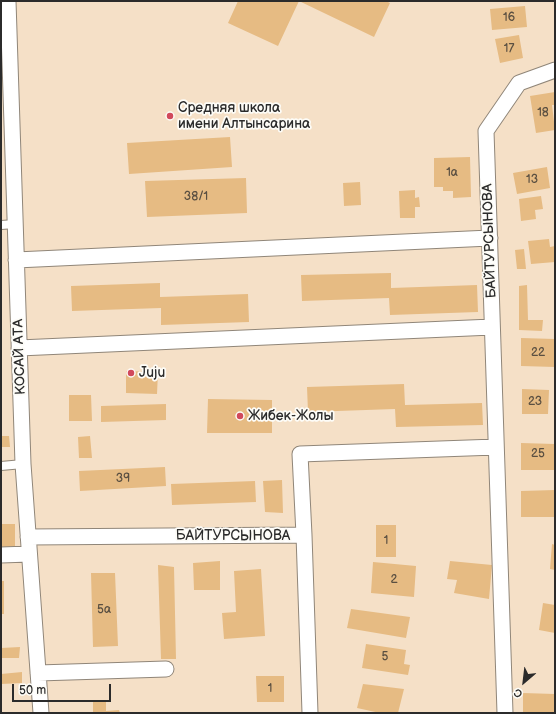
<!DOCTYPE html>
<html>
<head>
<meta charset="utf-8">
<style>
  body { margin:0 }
  #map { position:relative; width:556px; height:714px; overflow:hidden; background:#f5e0c7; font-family:"Balsamiq Sans",sans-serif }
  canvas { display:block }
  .frame { position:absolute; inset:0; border:2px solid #2b2b2b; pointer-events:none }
  .north { position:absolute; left:504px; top:662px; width:40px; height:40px; -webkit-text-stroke:3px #fdfcf7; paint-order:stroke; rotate:208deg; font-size:11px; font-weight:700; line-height:16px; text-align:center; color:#2b2b2b }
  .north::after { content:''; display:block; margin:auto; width:14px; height:18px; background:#2b2b2b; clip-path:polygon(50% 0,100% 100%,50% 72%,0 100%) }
  .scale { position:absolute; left:12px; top:684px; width:99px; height:18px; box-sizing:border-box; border:2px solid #2b2b2b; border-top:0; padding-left:5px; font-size:12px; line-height:14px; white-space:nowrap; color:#2b2b2b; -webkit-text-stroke:3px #fdfcf7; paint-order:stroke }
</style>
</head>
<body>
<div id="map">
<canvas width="556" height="714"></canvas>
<div class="frame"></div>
<div class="north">С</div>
<div class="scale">50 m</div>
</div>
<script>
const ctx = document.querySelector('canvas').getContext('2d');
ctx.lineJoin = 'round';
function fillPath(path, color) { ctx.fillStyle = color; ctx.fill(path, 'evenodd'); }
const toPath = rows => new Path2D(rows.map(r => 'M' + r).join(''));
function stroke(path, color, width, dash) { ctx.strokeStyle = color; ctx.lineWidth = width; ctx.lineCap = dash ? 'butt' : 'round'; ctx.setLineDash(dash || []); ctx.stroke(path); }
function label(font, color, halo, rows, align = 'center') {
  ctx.font = font + ' "Balsamiq Sans",sans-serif'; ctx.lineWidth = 3.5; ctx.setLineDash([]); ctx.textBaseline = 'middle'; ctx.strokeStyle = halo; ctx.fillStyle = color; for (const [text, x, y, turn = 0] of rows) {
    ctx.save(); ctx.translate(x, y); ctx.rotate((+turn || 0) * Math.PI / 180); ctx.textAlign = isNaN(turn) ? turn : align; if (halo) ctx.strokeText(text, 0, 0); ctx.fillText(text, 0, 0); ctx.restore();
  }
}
fillPath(toPath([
  [238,1,386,1,390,3,374,37,299,1,278,46,228,23],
  [525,6,527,27,492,30,490,9],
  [519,35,523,58,500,63,495,39],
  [555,92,555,105,552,105,555,130,536,133,530,96],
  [230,137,232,167,129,174,127,143],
  [470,157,471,197,453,198,453,191,443,191,443,187,434,187,434,158],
  [547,167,550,188,517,194,513,173],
  [246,178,247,213,147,217,145,181],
  [360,182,361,205,344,206,343,183],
  [415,190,415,198,419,197,420,207,415,207,415,218,400,218,399,191],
  [541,196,543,209,535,210,536,219,521,221,519,199],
  [549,239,550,247,555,246,555,262,531,264,528,241],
  [524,249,526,269,517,269,515,250],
  [391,273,391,288,477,285,478,312,390,315,389,298,302,301,301,275],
  [160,283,160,297,248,294,249,322,161,325,161,308,72,311,71,286],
  [527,285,528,320,543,320,542,331,519,330,519,286],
  [521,338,555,339,555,367,521,366],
  [126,371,158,372,157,394,126,393],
  [404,384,405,405,482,403,483,425,396,427,395,409,308,412,307,387],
  [522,389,549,390,548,414,522,414],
  [69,395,91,395,92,421,69,421],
  [208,399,272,400,272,433,207,433],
  [166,404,166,420,101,422,101,406],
  [1,436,9,436,10,447,1,447],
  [90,436,92,458,79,458,78,437],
  [521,443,555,444,555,470,521,470],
  [165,467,166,486,80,491,79,471],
  [282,480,283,513,265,512,263,481],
  [255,481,256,502,172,505,171,484],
  [555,490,555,517,521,517,521,491],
  [1,524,15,524,15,550,1,550],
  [376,525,396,525,396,557,376,557],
  [552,544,555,545,555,570,550,569],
  [220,561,220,590,194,590,193,563],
  [450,561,492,565,489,599,454,593,457,580,447,579],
  [373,562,416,566,414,597,371,593],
  [158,565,174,567,176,659,161,659],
  [261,569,265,636,224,639,222,613,236,612,234,571],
  [91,573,115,573,118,646,93,647],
  [1,581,4,581,4,614,1,614],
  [543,603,555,605,555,633,539,630],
  [351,609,410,617,406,638,347,628],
  [366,644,406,650,404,664,410,665,408,675,362,668],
  [20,647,19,658,1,658,1,648],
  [22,672,22,683,1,684,1,674],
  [256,676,284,676,284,702,257,702],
  [363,684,404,689,398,713,380,713,357,708],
  [523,693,555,694,555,713,523,713],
  [93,702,106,702,106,711,119,710,120,713,93,713]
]), '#e6bb83');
const lane = toPath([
  [1,225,15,224],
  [1,466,23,464]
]);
const street = toPath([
  [8,1,23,464,41,713],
  [16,260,490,238],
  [19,348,492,327],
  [304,535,310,713],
  [28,537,304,535,300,454,496,447],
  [1,555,29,554],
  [38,673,166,669],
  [505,713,486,131,519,83,555,70]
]);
stroke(lane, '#908679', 10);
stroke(street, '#908679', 17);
stroke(lane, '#fff', 8);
stroke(street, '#fff', 15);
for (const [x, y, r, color] of [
  [170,116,4,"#d1495b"],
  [131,373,4,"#d1495b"],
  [240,416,4,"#d1495b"]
]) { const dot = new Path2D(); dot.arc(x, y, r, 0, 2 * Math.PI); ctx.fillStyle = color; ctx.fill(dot); stroke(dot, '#fdfcf7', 1.5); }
label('12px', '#5a4f41', null, [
  ["16",509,18],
  ["17",509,49],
  ["18",543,113],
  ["1а",452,173],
  ["13",532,180],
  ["38/1",196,197],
  ["22",538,353],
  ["23",535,402],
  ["25",538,454],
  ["39",123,479],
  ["1",386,541],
  ["2",394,580],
  ["5а",104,610],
  ["5",385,657],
  ["1",270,689]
]);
label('14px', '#2b2b2b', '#fdfcf7', [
  ["Средняя школа",178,108],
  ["имени Алтынсарина",178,124],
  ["Juju",139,373],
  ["Жибек-Жолы",248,416]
], 'left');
label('14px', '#2b2b2b', '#fdfcf7', [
  ["БАЙТУРСЫНОВА",490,241,-92],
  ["КОСАЙ АТА",20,357,-92],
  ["БАЙТУРСЫНОВА",233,536]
]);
</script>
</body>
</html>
